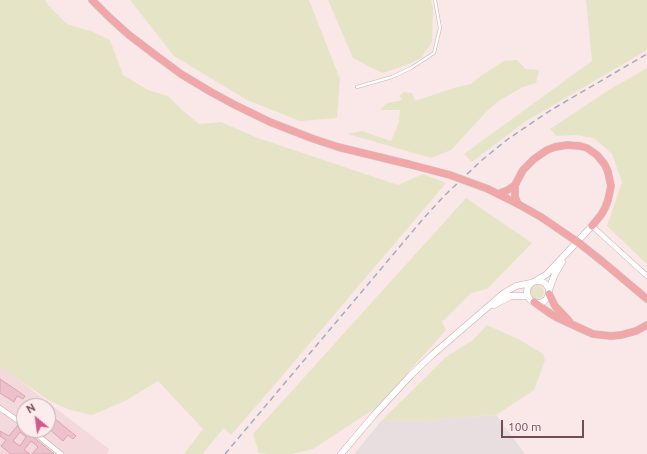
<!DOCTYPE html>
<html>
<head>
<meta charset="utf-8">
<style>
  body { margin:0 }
  #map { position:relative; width:647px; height:454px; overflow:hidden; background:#fae7e7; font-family:Ubuntu,sans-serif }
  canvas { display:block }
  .north { position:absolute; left:16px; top:398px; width:40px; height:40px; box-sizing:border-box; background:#fdeced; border:1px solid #c5adb1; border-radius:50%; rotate:331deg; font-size:11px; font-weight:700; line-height:16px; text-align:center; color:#704e58 }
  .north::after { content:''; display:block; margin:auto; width:14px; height:18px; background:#d6598d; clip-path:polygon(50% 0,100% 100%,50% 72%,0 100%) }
  .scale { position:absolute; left:501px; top:420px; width:83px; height:18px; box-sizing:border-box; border:2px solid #704e58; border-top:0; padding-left:5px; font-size:12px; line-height:14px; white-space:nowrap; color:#704e58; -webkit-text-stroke:3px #fdeced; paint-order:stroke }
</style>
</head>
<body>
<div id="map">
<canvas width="647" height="454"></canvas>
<div class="north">N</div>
<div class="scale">100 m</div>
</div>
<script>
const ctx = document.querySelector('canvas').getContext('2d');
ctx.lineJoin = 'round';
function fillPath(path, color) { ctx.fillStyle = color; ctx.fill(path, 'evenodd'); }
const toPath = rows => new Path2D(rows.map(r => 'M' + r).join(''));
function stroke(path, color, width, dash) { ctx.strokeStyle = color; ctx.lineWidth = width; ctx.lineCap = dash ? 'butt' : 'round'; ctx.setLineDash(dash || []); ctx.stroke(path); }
fillPath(toPath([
  [0,367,7,371,109,449,107,454,0,454],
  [24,406,48,406,48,430,24,430]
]), '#f3d9db');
fillPath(toPath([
  [496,415,525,454,354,454,382,420,430,421,450,418]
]), '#e8dddf');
fillPath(toPath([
  [0,0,45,0,48,5,67,24,93,32,110,40,123,75,148,90,168,96,182,110,199,124,221,122,255,137,398,185,423,174,446,183,277,382,231,435,224,428,202,454,184,454,203,429,158,381,125,401,92,415,70,410,50,401,0,367],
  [130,0,309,0,340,79,337,118,300,121,247,100,174,56],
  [328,0,431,0,433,8,432,42,421,58,407,65,382,73,353,58],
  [586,0,647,0,647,50,526,121,472,162,464,154,592,61],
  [517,60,526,69,539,70,536,83,523,87,500,100,488,110,451,150,431,158,348,134,362,131,391,141,399,122,400,110,380,110,387,103,399,101,402,99,399,96,404,92,412,93,415,101,457,87,471,84,482,75,504,61],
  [647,68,647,264,607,226,622,182,612,154,594,138,576,135,557,136,550,129,609,90],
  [466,198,532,243,487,289,471,293,442,322,446,330,377,407,313,449,291,454,268,454,259,453,253,434],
  '530 292a7 7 0 1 1 14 0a7 7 0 1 1-14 0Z',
  [487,325,520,340,543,354,545,360,534,390,496,415,450,418,430,421,382,420,446,357,473,340]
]), '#e6e4c7');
const building = toPath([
  [0,379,25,396,23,399,17,396,14,402,0,393,0,379],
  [48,413,76,436,73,439,68,435,63,441,48,428,53,423,48,419,48,413],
  [18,425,22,428,54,454,32,454,38,447,31,441,24,450,30,454,11,454,1,446,6,440,0,436,0,431,9,436,18,425],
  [20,432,26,437,20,446,13,441,20,432]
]);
fillPath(building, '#ecc1cc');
stroke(building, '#dda3b2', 1);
const lane = toPath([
  [357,87,392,77,411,68,434,53,440,28,435,0]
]);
const street = toPath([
  [592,226,647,276],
  [0,408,24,425],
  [31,430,61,454]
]);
const secondary = toPath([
  [537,280,547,274,592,226],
  '527 292a11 11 0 1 1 22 0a11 11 0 1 1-22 0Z',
  [549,290,554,276,562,262],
  [494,305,511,296,527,296],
  [341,454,374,415,411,375,432,355,504,293,516,286,531,283]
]);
const primary = toPath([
  [92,0,109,17,129,35,158,57,181,74,211,92,235,105,270,122,311,138,338,147,408,164],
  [515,185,515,197,518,204],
  [488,189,518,204,541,217],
  [498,194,508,190,515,185,523,170,534,159,547,150,555,147,567,145,580,146,587,148,597,155,605,165,608,172,611,186,608,200,605,208,601,215,592,226],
  [603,262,647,299],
  [549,294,555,306,569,321],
  [534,302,548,312,556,317,584,330,593,334,611,336,621,335,636,331,647,325]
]);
stroke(lane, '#caaeb4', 3.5);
stroke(street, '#caaeb4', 5.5);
stroke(secondary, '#cdacb2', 7);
stroke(primary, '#d1c6ca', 8);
stroke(lane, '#fff', 2.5);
stroke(street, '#fff', 4.5);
stroke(secondary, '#fff', 6);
stroke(primary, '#f1a6a7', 7);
stroke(toPath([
  [225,454,423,219,444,196,482,160,508,139,551,110,647,54]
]), '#a6a9c2', 1.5, [6, 4]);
const primaryBridge = toPath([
  [408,164,450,175,488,189],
  [541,217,579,243,603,262]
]);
stroke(primaryBridge, '#d1c6ca', 8, []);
stroke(primaryBridge, '#f1a6a7', 7);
</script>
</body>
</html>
